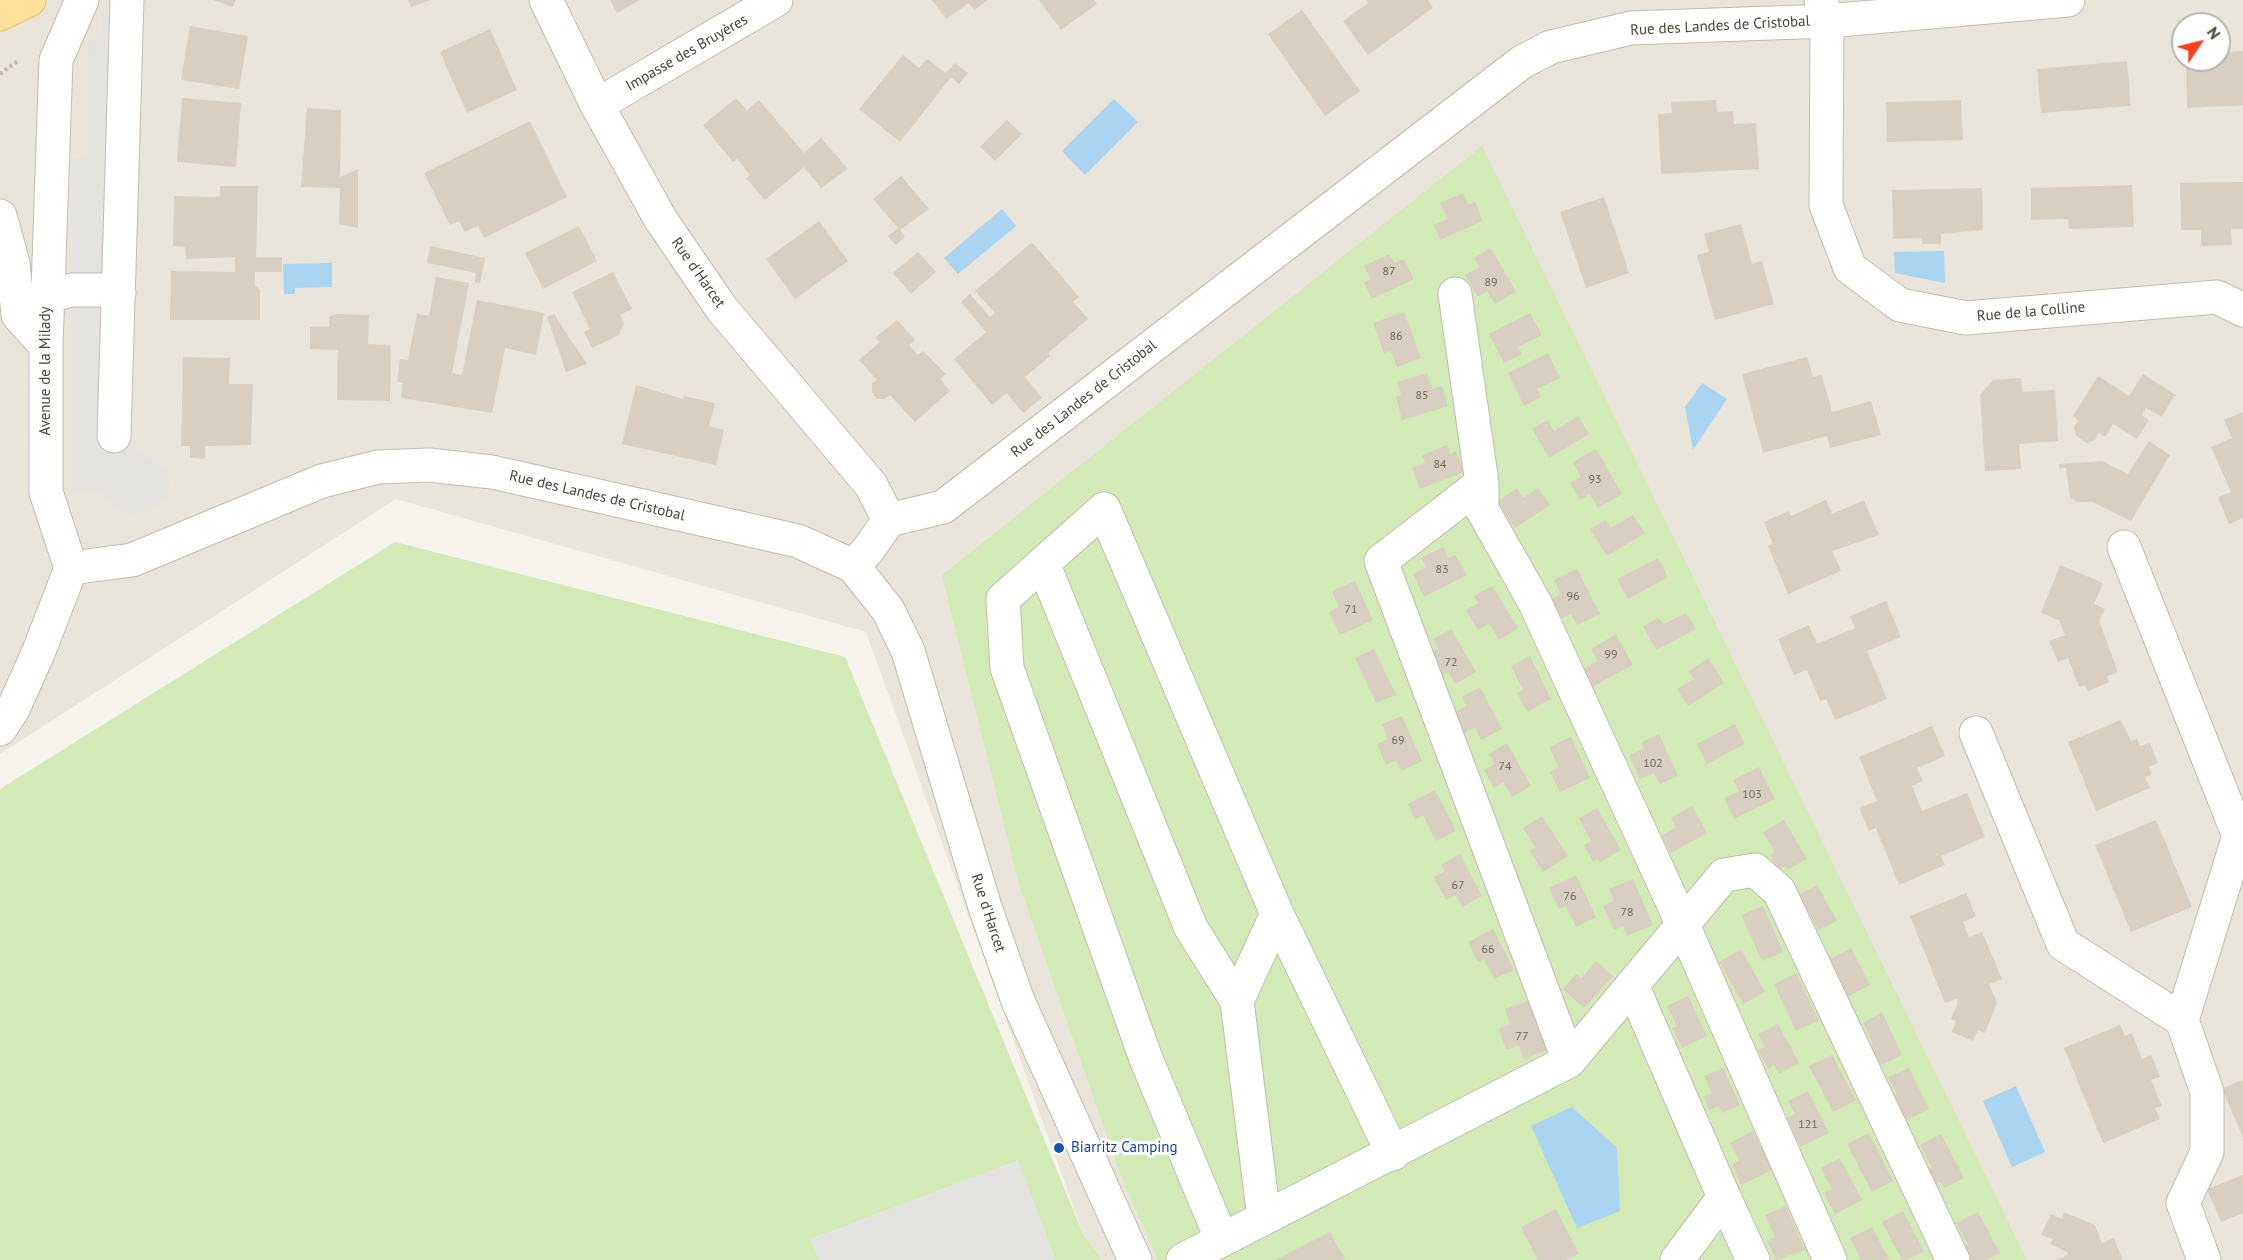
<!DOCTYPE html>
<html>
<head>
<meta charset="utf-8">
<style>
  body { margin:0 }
  #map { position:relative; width:2243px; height:1260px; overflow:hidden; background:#f6f3ec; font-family:"PT Sans",sans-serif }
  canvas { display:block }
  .north { position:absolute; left:2171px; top:12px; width:60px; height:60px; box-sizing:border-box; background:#fff; border:2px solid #b7b4b0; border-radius:50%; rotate:55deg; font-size:16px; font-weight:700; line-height:24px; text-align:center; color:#4b4439 }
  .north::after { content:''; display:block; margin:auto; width:21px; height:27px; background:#fc3f1d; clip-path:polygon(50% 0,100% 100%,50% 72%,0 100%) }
</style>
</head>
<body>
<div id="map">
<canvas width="2243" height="1260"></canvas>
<div class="north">N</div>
</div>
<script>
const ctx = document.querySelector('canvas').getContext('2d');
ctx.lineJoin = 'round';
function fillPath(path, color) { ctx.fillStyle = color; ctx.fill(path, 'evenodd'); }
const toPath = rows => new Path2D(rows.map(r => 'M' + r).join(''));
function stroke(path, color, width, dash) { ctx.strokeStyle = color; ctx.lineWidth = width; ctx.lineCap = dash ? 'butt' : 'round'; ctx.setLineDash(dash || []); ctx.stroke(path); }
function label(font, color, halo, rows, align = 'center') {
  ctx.font = font + ' "PT Sans",sans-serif'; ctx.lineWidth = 6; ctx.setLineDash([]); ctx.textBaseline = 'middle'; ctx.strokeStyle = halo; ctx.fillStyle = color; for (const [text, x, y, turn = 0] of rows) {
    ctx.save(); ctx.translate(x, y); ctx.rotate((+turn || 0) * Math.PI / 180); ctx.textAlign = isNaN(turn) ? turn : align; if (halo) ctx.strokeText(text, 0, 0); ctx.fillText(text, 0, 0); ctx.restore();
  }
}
fillPath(toPath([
  [0,0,2243,0,2243,1260,1103,1260,1084,1236,866,632,396,499,0,754],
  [2183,24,2219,24,2219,60,2183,60]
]), '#eae5da');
fillPath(toPath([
  [1482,146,2027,1260,1158,1260,1121,1176,1018,881,942,575],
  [395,542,845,657,1084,1236,1103,1260,0,1260,0,789]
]), '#d2eab5');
fillPath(toPath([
  [101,12,116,13,130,343,130,444,167,472,171,490,162,502,146,512,129,514,113,506,101,490,72,491,72,158,87,158,89,41,101,39],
  [1018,1160,1056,1260,819,1260,810,1239]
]), '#e5e3e0');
fillPath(toPath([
  [1114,99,1138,122,1085,175,1062,151],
  [1002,209,1016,226,958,274,944,258],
  [1944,251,1945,283,1895,273,1894,252],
  [332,263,332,287,295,288,295,294,284,294,283,264],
  [1702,383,1727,399,1693,450,1685,407],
  [2016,1086,2045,1152,2012,1167,1983,1101],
  [1572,1107,1617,1148,1620,1211,1577,1228,1531,1126]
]), '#a9d4f2');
fillPath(toPath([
  [213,0,236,0,233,7],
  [408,0,431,0,411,7],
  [610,0,640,0,617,13],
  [932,0,988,0,974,10,969,3,946,19],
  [1039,0,1094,0,1097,4,1061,30],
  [1366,0,1428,0,1433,8,1368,55,1343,21,1368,3],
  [1302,10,1360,91,1325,116,1268,34],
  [190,26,248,36,239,89,181,80],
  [490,29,517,90,467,113,440,52],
  [2243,51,2243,105,2187,108,2186,60,2219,60,2219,52],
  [903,55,919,68,927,59,946,73,955,63,968,73,959,84,951,77,900,142,859,109],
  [2127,61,2131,106,2041,113,2037,69],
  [182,98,241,103,236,167,177,162],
  [736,98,747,110,759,100,804,153,821,138,848,169,821,188,804,167,765,200,746,178,750,175,737,159,733,162,703,125],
  [1716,100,1717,112,1733,111,1734,124,1756,123,1759,169,1661,174,1658,114,1672,113,1671,102],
  [1961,100,1963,140,1887,142,1886,102],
  [307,108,341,110,340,177,358,169,358,228,339,224,340,188,301,187],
  [1007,120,1022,134,995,161,980,147],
  [530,121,567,197,484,238,478,226,465,232,459,221,450,225,424,173],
  [901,176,929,209,900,230,905,237,896,245,888,236,898,228,873,199],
  [2243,182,2243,229,2231,229,2232,245,2201,246,2201,230,2181,230,2180,183],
  [2132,185,2134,227,2069,229,2068,219,2031,220,2031,188],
  [220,186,258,186,256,257,282,257,282,272,255,272,255,285,260,290,260,320,170,320,171,271,235,272,235,257,186,259,185,247,173,246,174,196,220,197],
  [1982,188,1983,230,1941,234,1941,244,1922,244,1921,238,1893,239,1892,190],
  [1463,193,1468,205,1475,202,1483,221,1440,240,1434,225,1448,219,1440,203],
  [1604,197,1629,273,1586,288,1560,212],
  [819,221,848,261,795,299,766,259],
  [1741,224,1752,264,1762,261,1774,304,1715,320,1697,255,1709,252,1704,234],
  [579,226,597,261,543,289,525,253],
  [1032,242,1079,297,1073,302,1088,319,1048,353,1050,356,1025,377,1042,398,1023,413,1007,393,992,405,954,359,986,332,961,302,970,294,990,317,995,313,975,291],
  [430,246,485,258,480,283,475,282,476,273,427,263],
  [1491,248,1516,292,1495,304,1487,291,1478,297,1465,275,1480,267,1474,258],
  [918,252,936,272,911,294,893,273],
  [1389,254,1394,263,1404,259,1414,279,1372,299,1364,283,1371,279,1364,266],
  [613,272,632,309,620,315,624,323,619,335,592,348,584,332,590,329,572,292],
  [436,277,469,283,452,373,462,375,477,300,544,313,536,355,505,348,492,413,401,398,403,383,397,382,400,359,408,360,417,314,429,316],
  [1404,312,1421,358,1397,367,1391,351,1384,353,1373,323],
  [1530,313,1542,335,1518,347,1522,354,1504,363,1489,334],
  [338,314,369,315,368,344,391,345,390,401,337,400,338,350,310,349,310,327,329,327,329,316],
  [554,314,568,336,587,364,566,372,547,317],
  [897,320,915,340,909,345,918,355,923,351,946,374,940,379,950,391,915,422,890,395,885,399,877,399,872,392,872,384,877,380,859,360,880,342,875,338],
  [1548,353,1560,378,1537,389,1541,397,1524,406,1508,373],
  [183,357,230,358,229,384,253,384,251,445,205,446,205,459,190,458,190,446,181,446],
  [1807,357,1813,377,1822,375,1832,412,1871,401,1881,435,1830,448,1827,436,1763,453,1742,374],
  [1427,373,1432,389,1442,386,1448,406,1402,420,1396,397,1401,395,1397,382],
  [2143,374,2177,396,2174,396,2162,416,2164,418,2146,408,2142,415,2149,420,2137,439,2113,424,2105,437,2099,433,2095,440,2087,443,2076,436,2074,427,2078,420,2073,416,2098,376,2129,396],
  [2021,378,2022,392,2055,390,2058,441,2019,444,2021,469,1985,471,1980,395,1993,380],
  [636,385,683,399,684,396,715,403,709,426,724,430,716,465,622,444],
  [2243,412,2243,518,2229,524,2218,497,2231,492,2211,447,2232,438,2224,420],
  [1578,416,1589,434,1549,458,1532,429,1548,420,1554,431],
  [2149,441,2170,455,2131,521,2093,502,2078,502,2070,498,2066,468,2059,468,2059,464,2102,461,2128,474],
  [1447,445,1450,454,1456,451,1464,472,1420,489,1412,468,1425,463,1422,455],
  [1596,449,1622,494,1598,508,1590,494,1580,500,1570,483,1581,477,1573,462],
  [1517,488,1523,498,1538,488,1550,505,1515,528,1497,502],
  [1826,500,1832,514,1864,500,1879,535,1832,551,1841,571,1788,594,1768,546,1773,544,1764,522,1789,511,1791,516],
  [1633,515,1645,533,1607,556,1590,529,1606,520,1611,528],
  [1443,547,1448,558,1455,555,1467,575,1424,597,1413,574,1426,567,1421,558],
  [1658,558,1668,577,1628,599,1617,579],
  [2060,565,2103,583,2094,604,2105,609,2099,621,2118,672,2107,676,2109,682,2088,691,2085,685,2079,687,2068,658,2058,662,2049,641,2065,635,2059,620,2041,613],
  [1577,569,1600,614,1577,625,1571,614,1560,619,1551,599,1561,594,1554,580],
  [1355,581,1373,620,1340,635,1329,612,1339,607,1332,591],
  [1492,586,1518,628,1499,640,1489,623,1478,630,1466,610,1478,603,1474,596],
  [1886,601,1901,637,1867,651,1887,699,1835,720,1826,699,1820,701,1807,670,1794,675,1778,639,1809,625,1817,644,1855,628,1850,616],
  [1686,613,1696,629,1656,650,1643,626,1658,618,1664,624],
  [1451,629,1476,672,1455,684,1448,672,1438,677,1426,655,1439,649,1433,639],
  [1616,634,1633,665,1592,687,1583,669,1598,661,1591,649],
  [1374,649,1396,695,1376,703,1355,658],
  [1530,656,1551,699,1527,712,1517,693,1523,690,1511,666],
  [1708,658,1724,683,1688,706,1677,689,1694,679,1689,671],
  [1480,687,1502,729,1481,740,1475,727,1464,733,1453,713,1466,706,1462,697],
  [1402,716,1422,761,1401,771,1396,760,1386,765,1377,744,1388,739,1382,724],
  [2121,720,2131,741,2137,739,2140,746,2150,743,2158,763,2149,767,2151,775,2145,777,2150,788,2096,811,2068,742],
  [1735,724,1745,744,1707,764,1697,744],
  [1932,726,1945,756,1917,768,1923,781,1912,786,1922,811,1967,793,1985,837,1941,856,1945,865,1899,885,1876,828,1869,831,1859,808,1877,801,1859,757],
  [1659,734,1678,776,1660,784,1654,773,1640,779,1629,755,1643,749,1642,742],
  [1571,737,1590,778,1560,792,1550,772,1559,767,1549,747],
  [1507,743,1531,786,1512,797,1504,782,1494,788,1484,770,1495,764,1489,754],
  [1759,767,1775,799,1734,819,1724,798,1739,791,1733,780],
  [1435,790,1456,831,1436,841,1423,815,1415,820,1408,804],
  [1692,806,1707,833,1671,853,1661,836,1676,827,1671,818],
  [1597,808,1621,850,1600,862,1598,859,1593,862,1584,845,1591,841,1579,818],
  [1542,816,1568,856,1543,872,1530,851,1536,848,1523,828],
  [1784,820,1807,859,1787,870,1785,866,1778,870,1770,855,1775,852,1763,832],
  [2156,820,2192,907,2131,932,2095,845],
  [1460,854,1482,896,1462,907,1456,895,1446,900,1434,877,1445,871,1441,865],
  [1576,875,1596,917,1576,927,1566,906,1559,909,1549,888],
  [1633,879,1653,925,1627,936,1623,926,1614,930,1603,906,1614,901,1609,889],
  [1817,885,1837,921,1818,930,1809,912,1804,915,1795,897],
  [1966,893,1976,916,1963,922,1969,937,1982,932,2002,979,1989,984,1997,1002,1985,1033,1978,1030,1973,1041,1952,1032,1956,1021,1951,1019,1958,1002,1957,999,1945,1003,1910,916],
  [1763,906,1783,952,1762,961,1741,915],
  [1493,929,1514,970,1494,979,1484,959,1478,962,1468,942],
  [1851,948,1870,985,1845,998,1835,980,1840,978,1830,959],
  [1741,949,1765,992,1743,1004,1719,962],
  [1596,961,1613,976,1584,1008,1563,989,1576,974,1582,978],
  [1796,973,1819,1020,1796,1031,1774,984],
  [1688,996,1707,1036,1682,1048,1672,1028,1677,1026,1667,1006],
  [1528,1001,1547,1050,1524,1059,1519,1046,1506,1050,1499,1029,1510,1024,1505,1009],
  [1882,1012,1902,1055,1877,1067,1867,1048,1873,1044,1863,1023],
  [1778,1024,1799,1063,1779,1074,1774,1065,1768,1069,1758,1050,1765,1047,1758,1034],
  [2120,1025,2125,1036,2132,1033,2142,1059,2151,1055,2160,1077,2151,1080,2162,1106,2155,1108,2160,1119,2103,1143,2064,1048],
  [1832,1055,1856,1100,1833,1112,1809,1066],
  [1723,1068,1740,1105,1722,1113,1719,1106,1709,1110,1704,1097,1712,1093,1704,1076],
  [1909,1068,1929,1109,1907,1120,1903,1114,1898,1116,1890,1098,1897,1094,1888,1077],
  [2243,1080,2243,1138,2222,1088],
  [1808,1091,1829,1133,1800,1147,1786,1118,1795,1114,1788,1101],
  [1753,1131,1772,1170,1741,1185,1732,1164,1739,1160,1730,1143],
  [1869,1133,1893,1181,1872,1192,1847,1144],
  [1941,1134,1964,1178,1944,1188,1940,1182,1933,1186,1926,1171,1932,1168,1920,1145],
  [1840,1158,1862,1200,1835,1214,1824,1193,1832,1189,1821,1168],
  [2243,1175,2243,1213,2221,1222,2207,1189],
  [1786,1206,1805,1250,1776,1260,1767,1241,1775,1237,1765,1215],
  [1556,1209,1579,1254,1566,1260,1538,1260,1521,1227],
  [1903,1211,1924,1251,1907,1260,1902,1260,1882,1222],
  [1978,1212,2000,1253,1987,1260,1970,1260,1963,1247,1968,1245,1956,1223],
  [2064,1212,2095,1225,2102,1243,2114,1238,2123,1260,2056,1260,2068,1255,2067,1252,2050,1244,2053,1239,2041,1235,2051,1214,2062,1219],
  [1872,1227,1889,1260,1861,1260,1850,1238],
  [1330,1232,1345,1260,1275,1260]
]), '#d8cfc1');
const minor = toPath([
  [546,0,597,105,661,220,722,309,871,485,889,520],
  [1821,0,1827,21,1826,205,1850,268,1900,305,1966,318,2217,297,2243,310],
  [597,105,776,0],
  [0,216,13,263,18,315,46,346],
  [1455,294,1482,483,1381,561,1569,1061],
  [47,296,72,290,102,290,119,293],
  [114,436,127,0],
  [1482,483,1482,509,1535,603,1683,925,1830,1260],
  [2124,547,2239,836,2182,1020],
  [1043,563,1191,928,1237,1001,1264,1218],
  [853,566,868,550,889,520,943,507,1522,62,1551,47,1631,28,1827,21,2068,0],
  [71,568,132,560,322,481,378,467,429,465,492,472,798,541,853,566,888,610,908,651,985,907,1018,1001,1135,1260],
  [0,729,13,709,39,651,71,568,46,492,46,346,56,60,82,0],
  [1976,733,2063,944,2182,1020,2207,1092,2207,1152,2183,1203,2204,1260],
  [1632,985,1724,1197,1677,1260],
  [1237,1001,1277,914],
  [1724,1197,1753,1260],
  [1222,1240,1146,1059,1007,668,1003,599,1104,509,1277,914,1393,1154],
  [1183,1260,1569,1061,1724,875,1755,870,1779,891,1953,1260]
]);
const major = toPath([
  [0,14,29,0]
]);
stroke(minor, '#c2bbae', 35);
stroke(major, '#e6c16a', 35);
stroke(toPath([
  [0,74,18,61]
]), '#c4b79f', 4, [3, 3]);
stroke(minor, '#fff', 33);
stroke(major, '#ffe39c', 33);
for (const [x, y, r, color] of [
  [1059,1148,6,"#1a4fb4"]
]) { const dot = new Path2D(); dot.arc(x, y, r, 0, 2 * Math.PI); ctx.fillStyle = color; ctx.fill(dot); stroke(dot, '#fff', 2); }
label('12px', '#6e675b', null, [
  ["87",1389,272],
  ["89",1491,283],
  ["86",1396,337],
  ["85",1422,396],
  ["84",1440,465],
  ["93",1595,480],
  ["83",1442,570],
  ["96",1573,597],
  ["71",1351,610],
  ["99",1611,655],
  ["72",1451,663],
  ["69",1398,741],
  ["102",1653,764],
  ["74",1505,767],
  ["103",1752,795],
  ["67",1458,886],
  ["76",1570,897],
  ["78",1627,913],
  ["66",1488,950],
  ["77",1522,1037],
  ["121",1808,1125]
]);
label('15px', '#4b4439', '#fff', [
  ["Rue des Landes de Cristobal",1720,26,-3],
  ["Impasse des Bruyères",687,53,-30],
  ["Rue d'Harcet",698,273,55],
  ["Rue de la Colline",2031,312,-5],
  ["Avenue de la Milady",46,371,-90],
  ["Rue des Landes de Cristobal",1084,399,-38],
  ["Rue des Landes de Cristobal",597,496,13],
  ["Rue d'Harcet",988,913,72]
]);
label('15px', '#164399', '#fff', [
  ["Biarritz Camping",1071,1148]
], 'left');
</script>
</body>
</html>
